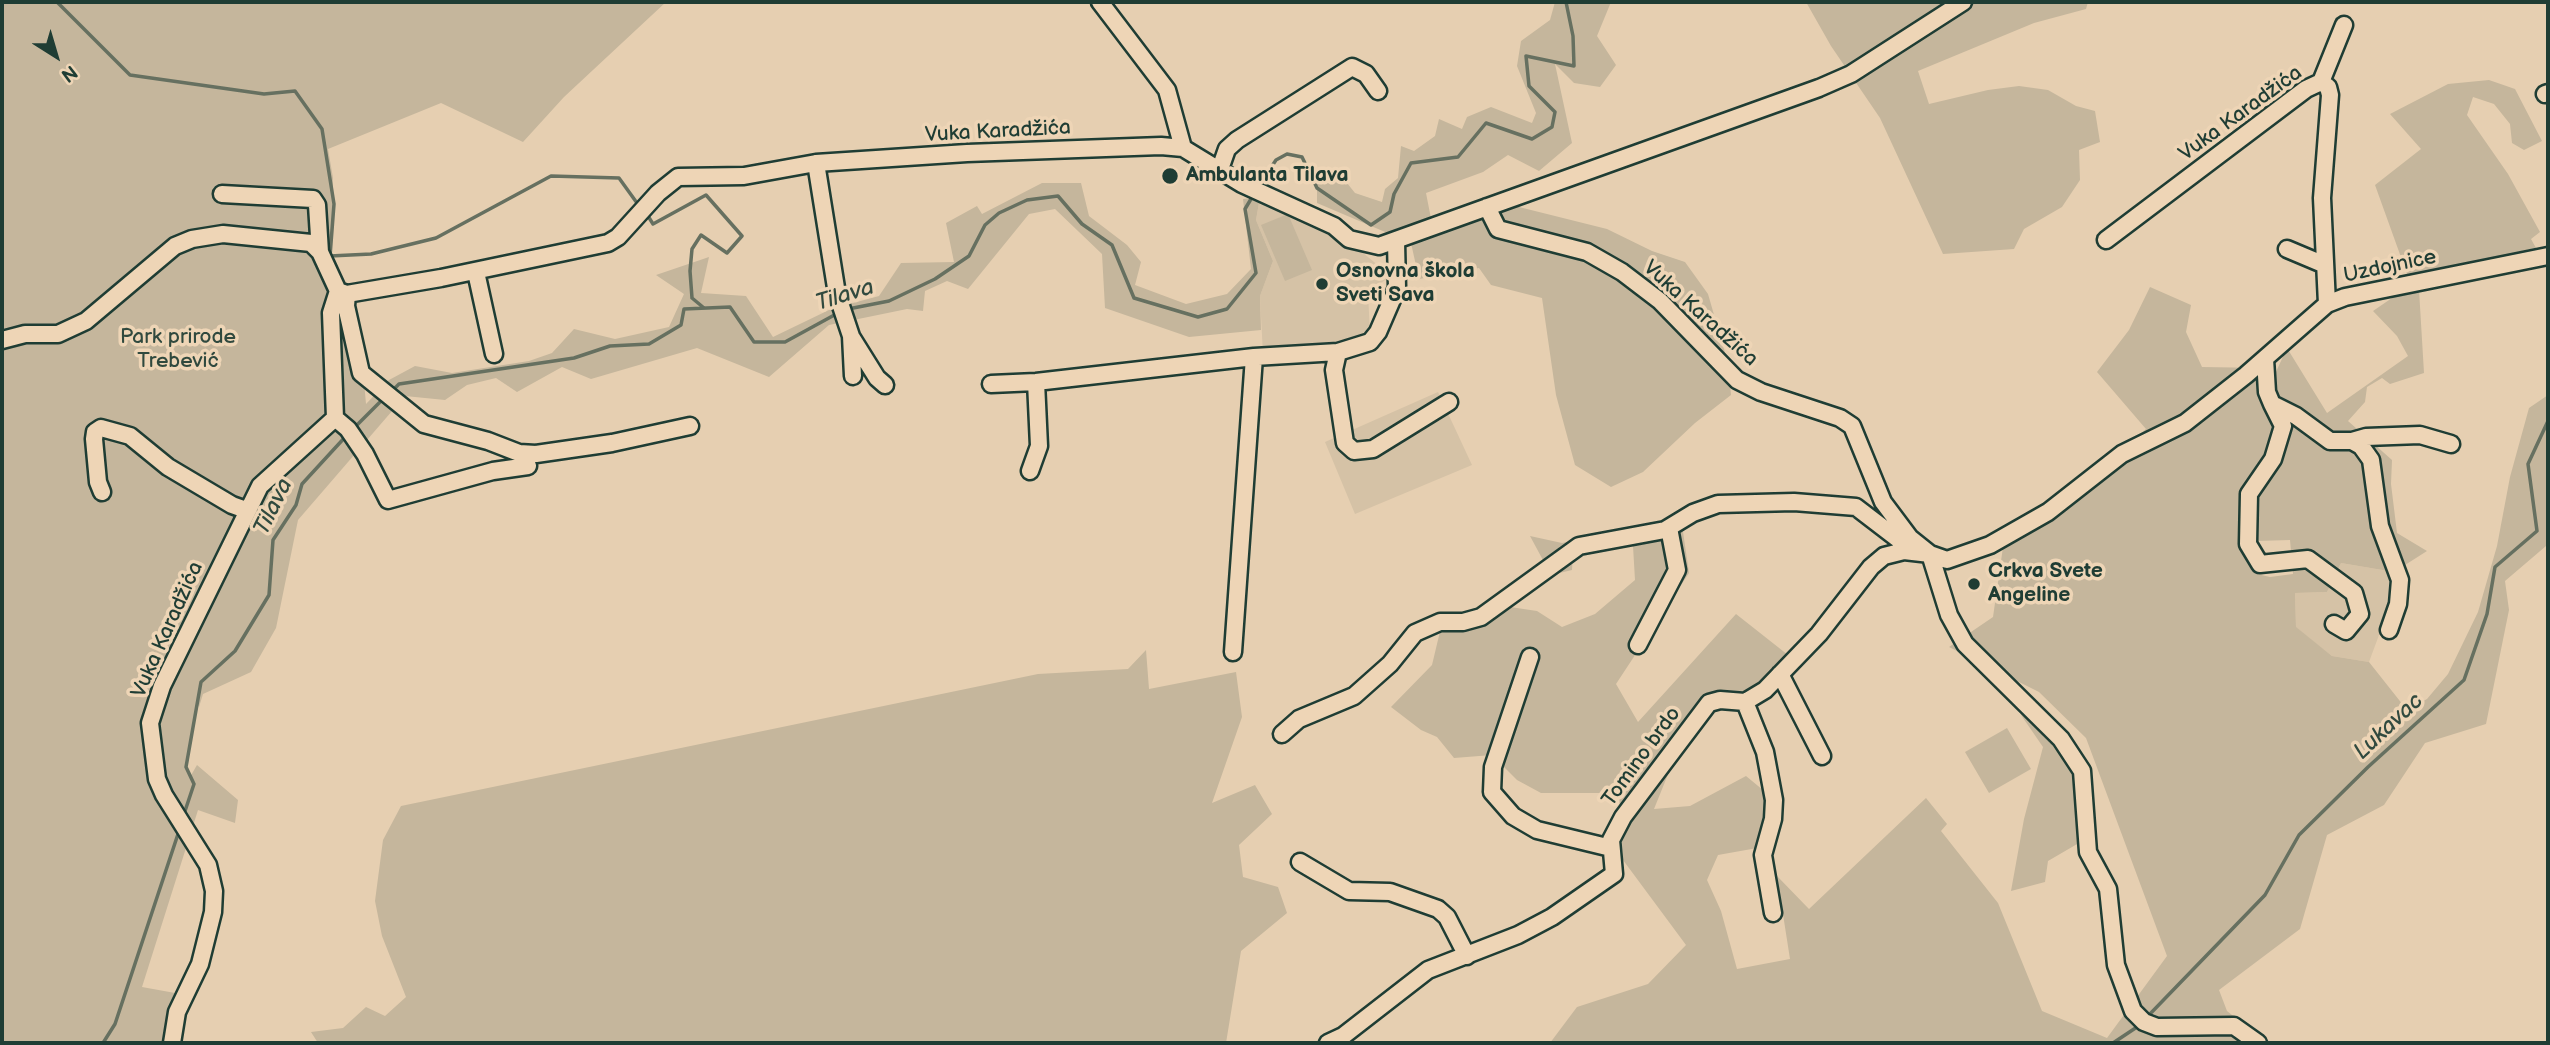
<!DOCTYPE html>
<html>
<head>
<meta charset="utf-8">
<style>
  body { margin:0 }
  #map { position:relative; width:2550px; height:1045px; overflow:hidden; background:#e6cfb1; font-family:"Balsamiq Sans",sans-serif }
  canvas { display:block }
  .frame { position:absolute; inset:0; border:4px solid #1f3d34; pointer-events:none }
  .north { position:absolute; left:21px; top:21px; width:70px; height:70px; -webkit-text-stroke:5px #eed5b6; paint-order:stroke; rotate:143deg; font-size:19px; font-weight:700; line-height:28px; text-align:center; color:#1f3d34 }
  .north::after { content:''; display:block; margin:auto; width:24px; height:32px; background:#1f3d34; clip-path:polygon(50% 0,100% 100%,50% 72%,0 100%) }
</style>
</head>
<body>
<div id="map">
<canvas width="2550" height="1045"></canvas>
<div class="frame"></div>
<div class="north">N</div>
</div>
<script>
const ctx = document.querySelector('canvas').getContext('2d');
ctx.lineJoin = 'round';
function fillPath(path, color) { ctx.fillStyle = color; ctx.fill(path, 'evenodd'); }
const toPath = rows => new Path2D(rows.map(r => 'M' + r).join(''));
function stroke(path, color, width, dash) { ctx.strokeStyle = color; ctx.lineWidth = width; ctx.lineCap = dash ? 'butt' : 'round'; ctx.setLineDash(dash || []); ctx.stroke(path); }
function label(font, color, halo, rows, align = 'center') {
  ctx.font = font + ' "Balsamiq Sans",sans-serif'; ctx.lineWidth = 7; ctx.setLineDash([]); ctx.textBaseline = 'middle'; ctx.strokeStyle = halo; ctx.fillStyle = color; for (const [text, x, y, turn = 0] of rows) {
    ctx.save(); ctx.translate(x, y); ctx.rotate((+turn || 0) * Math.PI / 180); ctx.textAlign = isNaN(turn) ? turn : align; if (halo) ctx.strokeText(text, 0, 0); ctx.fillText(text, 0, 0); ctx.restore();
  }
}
fillPath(toPath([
  [1260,197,1297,213,1357,248,1391,276,1368,292,1370,335,1331,349,1263,355,1260,296,1273,261,1256,220],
  [1438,392,1472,465,1355,514,1325,442],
  [2341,563,2394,572,2405,565,2369,662,2332,656,2296,628,2295,593,2327,592]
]), '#d5c2a6');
fillPath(toPath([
  [2,2,666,2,564,97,523,142,441,103,328,149,333,178,332,256,338,276,347,287,363,370,366,404,389,380,415,366,452,373,529,361,552,353,574,329,615,339,669,327,684,294,656,275,709,257,701,293,746,296,773,337,831,309,879,296,901,263,954,262,946,223,977,206,982,214,1042,183,1081,183,1089,216,1127,245,1141,262,1135,285,1186,304,1227,294,1251,269,1243,199,1260,197,1256,220,1273,261,1260,296,1261,330,1189,337,1105,308,1102,254,1055,209,1029,214,968,289,947,281,925,291,923,311,907,309,829,325,769,377,697,348,591,379,562,367,517,392,496,378,467,385,445,400,405,396,298,520,276,628,251,672,203,694,199,707,197,703,187,770,190,777,197,765,238,800,235,823,198,810,142,987,175,993,162,1043,2,1043],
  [1555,2,1611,2,1597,36,1616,65,1600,87,1574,83,1555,64,1572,143,1539,171,1508,155,1483,172,1426,193,1434,234,1515,206,1607,229,1652,251,1685,262,1708,294,1728,363,1731,395,1695,423,1643,472,1611,487,1575,465,1556,395,1542,298,1491,285,1479,268,1419,279,1411,243,1317,203,1317,178,1339,173,1355,193,1382,202,1385,189,1398,178,1401,146,1414,151,1435,136,1439,119,1462,129,1467,117,1491,107,1532,123,1536,113,1517,66,1521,41,1550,20],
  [1806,2,2088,2,2086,9,2034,23,1918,71,1929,104,1988,90,2019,86,2048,90,2076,106,2095,111,2100,142,2079,150,2080,180,2062,207,2024,229,2014,249,1943,254,1880,118,1831,46],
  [2489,80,2515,89,2542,141,2524,150,2512,143,2510,124,2494,104,2473,97,2467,115,2508,174,2540,232,2531,239,2536,248,2418,273,2424,373,2390,384,2382,378,2367,387,2365,402,2348,421,2392,460,2391,484,2397,533,2427,551,2394,572,2341,563,2327,592,2295,593,2296,627,2332,656,2369,662,2407,710,2427,699,2448,674,2478,612,2497,546,2510,477,2529,408,2548,395,2546,546,2505,581,2509,610,2486,724,2425,743,2384,805,2327,835,2300,929,2219,990,2227,1011,2267,1043,1550,1043,1577,1007,1648,984,1686,945,1623,860,1619,793,1541,793,1517,780,1492,755,1454,758,1437,737,1421,730,1391,707,1432,665,1442,623,1490,604,1537,611,1562,627,1595,614,1635,580,1633,546,1573,552,1572,570,1551,575,1530,536,1562,543,1681,518,1689,573,1616,684,1638,722,1736,614,1788,655,1744,698,1720,693,1675,757,1654,809,1690,806,1746,776,1769,795,1774,845,1718,855,1707,880,1721,911,1737,969,1790,959,1777,876,1809,909,1926,798,1947,824,1941,831,1998,903,2042,1011,2107,1038,2167,956,2086,738,2039,692,1949,647,1993,617,2003,547,2146,429,2097,372,2129,330,2150,287,2191,305,2186,332,2202,367,2265,368,2275,374,2287,348,2327,413,2408,356,2397,336,2373,311,2411,285,2375,185,2421,149,2390,114,2448,84],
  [2290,540,2293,574,2270,577,2257,574,2256,541],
  [1288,214,1312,270,1285,281,1261,225],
  [1146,650,1149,689,1236,672,1242,717,1212,803,1255,785,1272,814,1239,845,1243,877,1278,887,1287,913,1241,951,1226,1043,318,1043,311,1032,343,1028,366,1007,385,1016,406,997,382,936,375,901,383,840,401,806,1038,674,1128,669],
  [2021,715,2054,737,2081,785,2084,840,2048,861,2045,882,2011,891,2024,819,2043,747],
  [2007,728,2031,769,1989,793,1965,752]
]), '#c5b69c');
stroke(toPath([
  [57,2,130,75,264,94,295,91,322,129,334,204,330,256,371,254,436,238,551,176,619,178,637,203],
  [1258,187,1276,160,1287,154,1302,157,1317,188,1371,225,1390,212,1394,194,1411,163,1458,157,1486,123,1532,139,1552,127,1555,112,1529,86,1526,56,1574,66,1573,36,1566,2],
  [648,216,653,224,706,195,742,236,727,253,701,235,692,249,690,271,692,298,704,308],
  [848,309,889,301,935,279,969,256,985,225,999,213,1027,200,1058,196,1082,224,1112,245,1134,298,1198,317,1227,309,1256,273,1245,209,1254,194],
  [392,391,399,384,574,358,610,346,649,344,681,325,684,309,730,307,754,342,785,342,838,313],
  [352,430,384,398],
  [183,817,194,784,186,767,201,682,235,651,269,595,273,540,296,505,302,484,347,435],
  [2149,1015,2265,895,2299,835,2368,767,2464,680,2487,614,2495,567,2537,531,2528,464,2548,421],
  [103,1043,115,1024,180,828],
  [2113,1043,2137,1027]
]), '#667060', 3.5);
const minor = toPath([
  [1100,2,1167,90,1183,148],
  [2321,82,2344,25],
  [2545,94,2548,93],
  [816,163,837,294,851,336,853,376],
  [1220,169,1227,149,1237,140,1352,67,1366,74,1378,91],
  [222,194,313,199,317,205,320,252],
  [1487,207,1498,229,1587,252,1622,272,1660,301,1737,380,1761,392,1840,418,1852,426,1883,502,1910,538,1930,554,1947,560,1990,545,2048,512,2122,454,2185,423,2246,375,2327,304,2345,297,2548,256],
  [2106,240,2306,89,2321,82,2328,87,2330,95,2322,198,2327,304],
  [1396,241,1397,288,1378,332,1370,342,1338,352,1334,370,1345,443,1354,451,1373,449,1449,402],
  [2287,249,2325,265],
  [476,272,494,354],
  [347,294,346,306,361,373,424,424,488,441,519,453,536,454,612,443,690,426],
  [852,338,877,378,885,385],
  [2,340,25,334,58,334,86,321,175,246,192,239,223,234,311,243,320,252,338,291],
  [2265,359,2267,392,2272,404,2296,416,2330,441,2352,441,2361,446,2371,460,2380,526,2400,580,2398,604,2389,630],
  [991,384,1036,382,1254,357],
  [2272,404,2283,426,2273,459,2249,494,2248,544,2260,564,2308,559,2354,593,2360,614,2346,631,2334,624],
  [335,418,348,429,365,454,388,500,493,471,528,466],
  [2352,441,2366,437,2420,435,2451,444],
  [1030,471,1039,446,1036,382],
  [102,492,98,482,94,439,95,432,101,428,130,436,168,467,232,505,246,510],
  [1930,554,1949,615,1965,644,2061,739,2082,771,2088,852,2108,889,2116,965,2133,1011,2144,1022,2157,1027,2234,1026,2258,1043],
  [1638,645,1677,570,1669,528],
  [1233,652,1254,357,1338,352],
  [1530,657,1493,767,1492,792,1513,816,1537,830,1611,848],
  [1780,674,1822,756],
  [1745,702,1765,752,1774,800,1773,819,1763,855,1773,913],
  [1282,734,1299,719,1354,696,1390,664,1415,633,1440,622,1463,622,1481,617,1579,546,1665,530,1693,513,1718,504,1794,502,1856,507,1903,543,1915,548],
  [1300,862,1349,891,1390,892,1438,909,1447,917,1467,956],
  [172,1043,177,1012,200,964,213,912,214,891,208,865,164,795,157,779,150,723,162,686,260,486,335,418,331,313,338,291,347,294,441,278,608,243,618,237,658,193,678,177,744,176,816,163,967,153,1161,146,1183,148,1242,184,1334,226,1349,239,1379,246,1819,88,1851,74,1963,2],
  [1328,1043,1343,1036,1428,970,1518,935,1552,917,1614,874,1611,840,1623,817,1709,703,1720,700,1745,702,1765,690,1819,634,1871,567,1884,556,1904,551,1930,554]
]);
stroke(minor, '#1f3d34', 21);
stroke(minor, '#eed5b6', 16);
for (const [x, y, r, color] of [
  [1170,176,9,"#1f3d34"],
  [1322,284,7,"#1f3d34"],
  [1974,584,7,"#1f3d34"]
]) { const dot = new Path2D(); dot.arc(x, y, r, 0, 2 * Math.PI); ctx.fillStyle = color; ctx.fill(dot); stroke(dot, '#eed5b6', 2.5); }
label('21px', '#1f3d34', '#eed5b6', [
  ["Vuka Karadžića",2241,114,-36],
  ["Vuka Karadžića",998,132,-3],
  ["Uzdojnice",2390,267,-12],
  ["Vuka Karadžića",1700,314,42],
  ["Vuka Karadžića",168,630,-66],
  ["Tomino brdo",1642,757,-54]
]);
label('bold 21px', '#1f3d34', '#eed5b6', [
  ["Ambulanta Tilava",1186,176],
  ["Osnovna škola",1336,272],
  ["Sveti Sava",1336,296],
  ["Crkva Svete",1988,572],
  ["Angeline",1988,596]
], 'left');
label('21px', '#30493e', '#eed5b6', [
  ["Park prirode",178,338],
  ["Trebević",178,362]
]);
label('italic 23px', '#314a3f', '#eed5b6', [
  ["Tilava",845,296,-17],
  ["Tilava",274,507,-64],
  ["Lukavac",2389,727,-43]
]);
</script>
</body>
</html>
